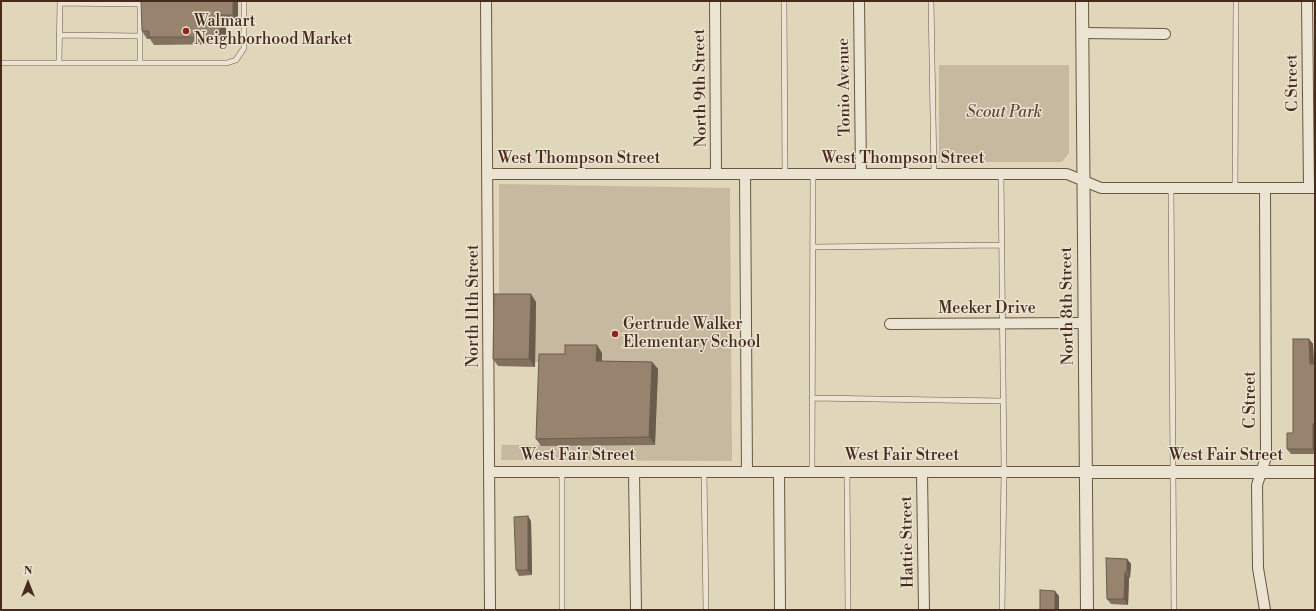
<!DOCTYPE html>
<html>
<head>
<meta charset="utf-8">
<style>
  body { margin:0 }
  #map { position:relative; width:1316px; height:611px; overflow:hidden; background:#e0d6ba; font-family:"Libre Bodoni",serif }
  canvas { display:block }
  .frame { position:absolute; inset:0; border:2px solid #472a1c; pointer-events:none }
  .north { position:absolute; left:8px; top:563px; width:40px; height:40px; -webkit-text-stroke:3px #ebe4d2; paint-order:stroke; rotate:0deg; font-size:11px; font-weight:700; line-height:16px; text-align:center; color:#472a1c }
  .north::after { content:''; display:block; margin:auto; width:14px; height:18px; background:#472a1c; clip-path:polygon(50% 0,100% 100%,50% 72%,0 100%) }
</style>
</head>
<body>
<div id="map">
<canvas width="1316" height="611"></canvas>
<div class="frame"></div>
<div class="north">N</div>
</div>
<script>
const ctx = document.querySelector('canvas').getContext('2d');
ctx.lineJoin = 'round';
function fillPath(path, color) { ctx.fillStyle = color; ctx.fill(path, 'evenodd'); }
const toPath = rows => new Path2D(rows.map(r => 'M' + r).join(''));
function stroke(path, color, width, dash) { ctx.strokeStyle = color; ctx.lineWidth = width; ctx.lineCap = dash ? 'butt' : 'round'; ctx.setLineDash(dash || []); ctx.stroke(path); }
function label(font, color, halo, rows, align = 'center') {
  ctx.font = font + ' "Libre Bodoni",serif'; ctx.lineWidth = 3; ctx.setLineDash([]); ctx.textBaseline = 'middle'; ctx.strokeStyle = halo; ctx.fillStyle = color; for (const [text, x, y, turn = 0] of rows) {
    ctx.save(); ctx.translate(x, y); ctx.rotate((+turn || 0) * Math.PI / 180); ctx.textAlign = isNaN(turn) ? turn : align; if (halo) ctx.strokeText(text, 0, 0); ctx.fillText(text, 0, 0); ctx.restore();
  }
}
fillPath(toPath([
  [939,65,1069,65,1069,153,1062,162,939,162],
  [499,184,730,188,732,461,501,460,502,445,655,444,658,370,571,362,535,362,536,302,499,302]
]), '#c6b99f');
const service = toPath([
  [784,1,785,174],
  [931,1,934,174],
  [60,3,140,4],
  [59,35,140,36],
  [1,63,227,63,236,60,244,48,244,1],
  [59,63,60,1],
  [140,63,140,2],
  [1001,174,1004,472,1002,610],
  [1171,188,1174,610],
  [1235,188,1236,1],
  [813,247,1001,245],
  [812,398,1002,401],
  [704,472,706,610],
  [812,472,813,174],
  [847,472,848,610],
  [562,610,562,472]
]);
const minor = toPath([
  [486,1,490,610],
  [715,1,716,174],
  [859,1,861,173],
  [1307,1,1309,188],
  [1082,33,1165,34],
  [488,174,1067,174,1101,188,1315,188],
  [745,174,747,472],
  [890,324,1084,323],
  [490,472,1086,472],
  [634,472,636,610],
  [779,472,780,610],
  [922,473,924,610],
  [1265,610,1258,568,1257,485,1266,457,1265,188]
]);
const tertiary = toPath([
  [1082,1,1087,610],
  [1086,472,1315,472]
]);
stroke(service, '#6d5544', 6);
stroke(minor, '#6d5544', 12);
stroke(tertiary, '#6d5544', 14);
stroke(service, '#ebe4d2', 5);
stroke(minor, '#ebe4d2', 10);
stroke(tertiary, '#ebe4d2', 12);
fillPath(toPath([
  [238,1,238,23,226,23,226,44,154,45,150,39,147,39,142,31],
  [536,302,535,367,498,366,493,359],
  [1309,339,1313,344,1314,364,1315,364,1315,454,1291,454,1287,449,1293,433],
  [602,353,602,361,652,362,658,369,655,445,541,446,536,439,565,354],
  [531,521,532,575,519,576,516,570],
  [1127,559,1131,564,1130,578,1129,578,1128,605,1111,604,1107,599]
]), '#82715f');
fillPath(toPath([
  [233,1,238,1,238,23,233,15],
  [220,15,226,23,226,44,220,37],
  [531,294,536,302,535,367,529,359],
  [1309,339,1313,344,1314,369,1310,364],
  [597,345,602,353,602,369,596,361],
  [652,362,658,369,655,445,649,437],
  [1313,424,1315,426,1315,452,1313,449],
  [528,516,531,521,532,575,528,570],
  [1127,559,1131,564,1130,578,1127,572],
  [1125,572,1129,578,1128,605,1124,599],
  [1055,591,1059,596,1059,610,1055,610]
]), '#6a5c4d');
const building = toPath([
  [141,1,233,1,233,15,220,15,220,37,149,37,149,31,142,31,141,1],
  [494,294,531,294,529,359,493,359,494,294],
  [1293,339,1309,339,1310,364,1315,364,1315,423,1313,424,1313,449,1287,449,1287,433,1293,433,1293,339],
  [565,345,597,345,596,361,652,362,649,437,536,439,539,354,565,354,565,345],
  [528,516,528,570,516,570,514,517,528,516],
  [1106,558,1127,559,1127,572,1125,572,1124,599,1107,599,1106,558],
  [1040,590,1055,591,1055,610,1040,610,1040,590]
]);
fillPath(building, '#97836e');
stroke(building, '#6a5c4d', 1);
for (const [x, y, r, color] of [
  [186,31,4,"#8f2418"],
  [615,334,4,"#8f2418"]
]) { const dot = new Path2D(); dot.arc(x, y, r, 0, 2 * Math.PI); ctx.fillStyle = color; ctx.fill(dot); stroke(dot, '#ebe4d2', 1.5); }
label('16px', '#472a1c', '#ebe4d2', [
  ["Walmart",194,22],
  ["Neighborhood Market",194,40],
  ["Gertrude Walker",623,325],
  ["Elementary School",623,343]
], 'left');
label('16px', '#472a1c', '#ebe4d2', [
  ["C Street",1293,83,-91],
  ["Tonio Avenue",845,87,-91],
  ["North 9th Street",701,88,-91],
  ["West Thompson Street",579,159],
  ["West Thompson Street",903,159],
  ["North 11th Street",474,306,-90],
  ["North 8th Street",1068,306,-91],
  ["Meeker Drive",987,309],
  ["C Street",1251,400,-90],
  ["West Fair Street",578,456],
  ["West Fair Street",902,456],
  ["West Fair Street",1226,456],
  ["Hattie Street",908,542,-91]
]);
label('italic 16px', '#604736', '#ebe4d2', [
  ["Scout Park",1004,113]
]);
</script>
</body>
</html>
